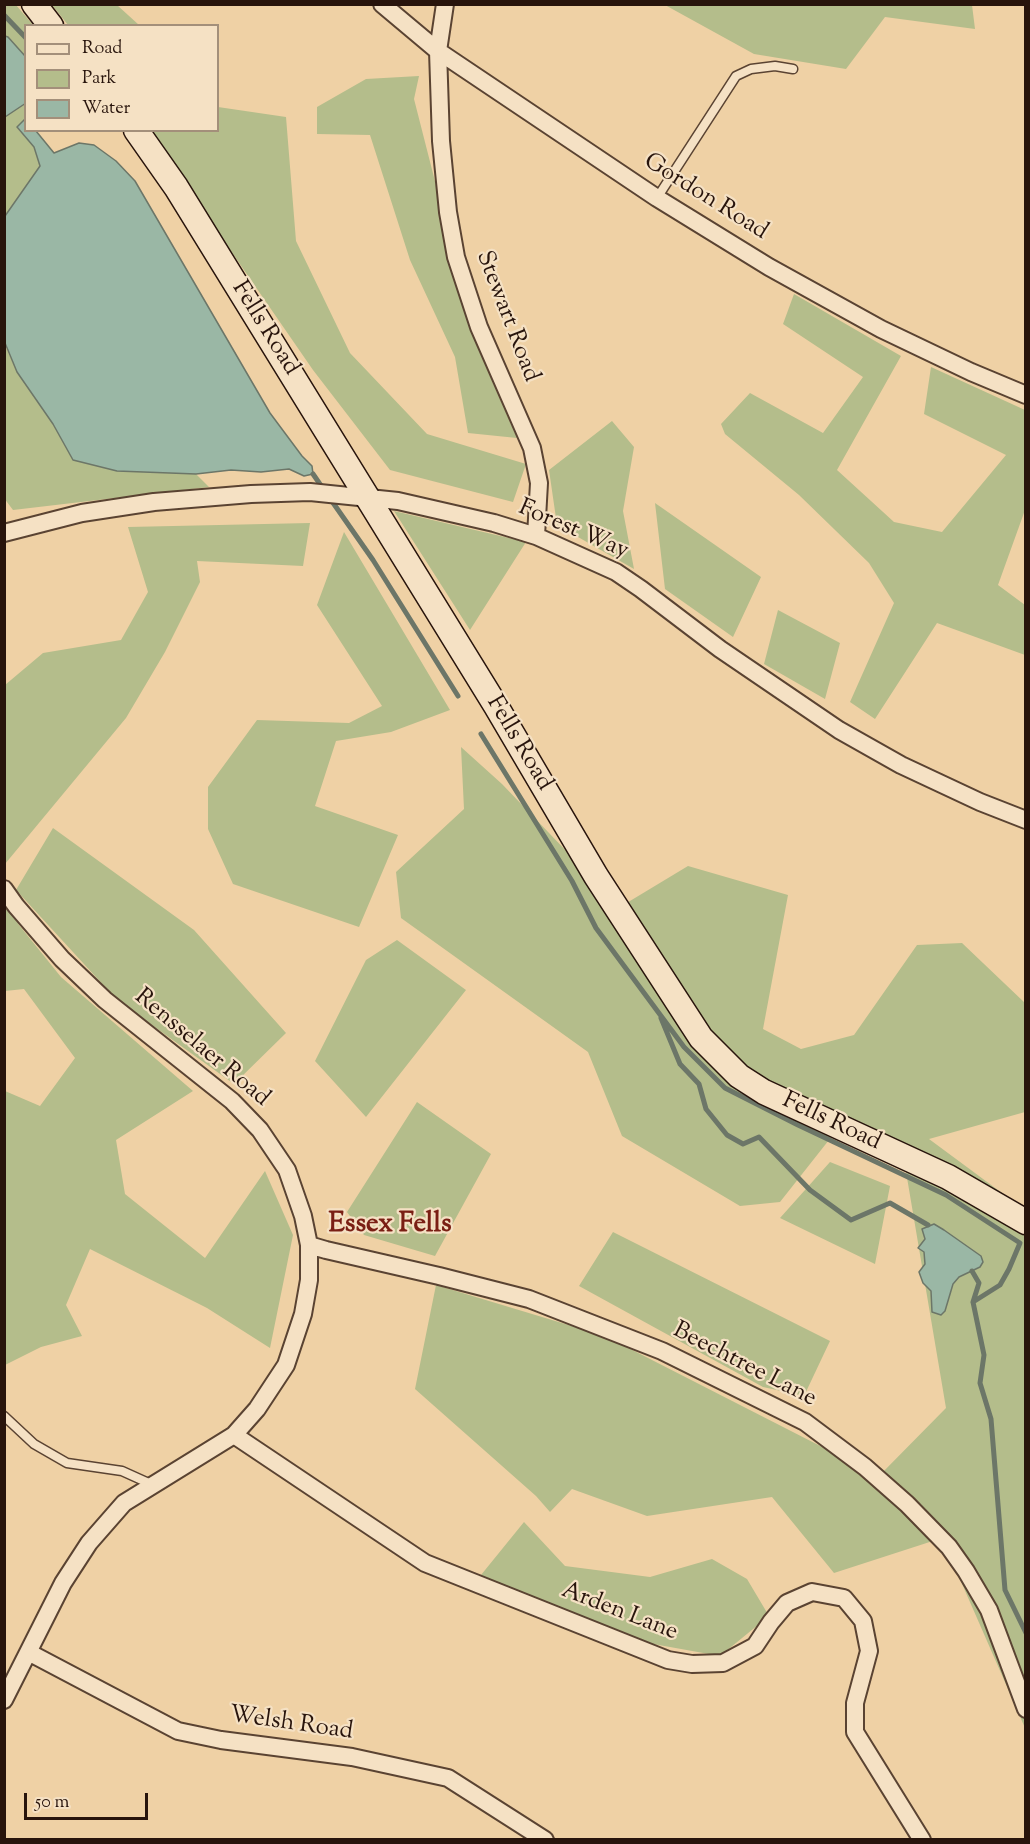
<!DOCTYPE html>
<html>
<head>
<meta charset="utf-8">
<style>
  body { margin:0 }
  #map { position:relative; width:1030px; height:1844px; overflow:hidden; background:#efd1a5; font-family:"Sorts Mill Goudy",serif }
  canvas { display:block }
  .frame { position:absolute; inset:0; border:6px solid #28140c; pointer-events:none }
  .legend { position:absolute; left:24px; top:24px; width:195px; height:108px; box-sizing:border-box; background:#f5e1c4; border:2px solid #a38f7a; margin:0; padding:8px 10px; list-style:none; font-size:18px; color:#28140c }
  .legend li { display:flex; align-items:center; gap:12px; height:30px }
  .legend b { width:30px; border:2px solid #a38f7a }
  .scale { position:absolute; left:24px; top:1793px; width:124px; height:27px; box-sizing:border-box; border:3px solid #28140c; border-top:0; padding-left:8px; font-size:18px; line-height:21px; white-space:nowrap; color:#28140c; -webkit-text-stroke:4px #f5e1c4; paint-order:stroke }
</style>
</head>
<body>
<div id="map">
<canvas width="1030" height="1844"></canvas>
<div class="frame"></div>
<ul class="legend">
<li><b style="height:8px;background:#f5e1c4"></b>Road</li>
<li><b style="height:16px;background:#b4bd8b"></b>Park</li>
<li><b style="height:16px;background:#9ab7a5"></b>Water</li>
</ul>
<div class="scale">50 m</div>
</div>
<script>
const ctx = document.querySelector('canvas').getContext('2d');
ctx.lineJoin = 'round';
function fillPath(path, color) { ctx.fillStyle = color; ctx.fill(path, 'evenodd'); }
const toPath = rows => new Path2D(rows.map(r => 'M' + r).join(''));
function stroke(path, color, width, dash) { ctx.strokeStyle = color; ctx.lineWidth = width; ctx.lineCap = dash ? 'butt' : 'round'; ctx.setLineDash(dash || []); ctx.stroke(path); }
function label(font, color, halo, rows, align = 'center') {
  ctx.font = font + ' "Sorts Mill Goudy",serif'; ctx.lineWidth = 4.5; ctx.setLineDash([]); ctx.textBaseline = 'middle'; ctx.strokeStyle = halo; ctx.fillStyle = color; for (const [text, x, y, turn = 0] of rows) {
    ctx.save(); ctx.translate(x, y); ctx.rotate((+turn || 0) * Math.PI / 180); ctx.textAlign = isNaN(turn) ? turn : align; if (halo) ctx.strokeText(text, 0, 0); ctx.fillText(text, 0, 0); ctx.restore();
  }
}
fillPath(toPath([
  [4,5,16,5,33,25,26,26,25,56,8,37,5,36],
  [52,5,117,5,139,25,68,25],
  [665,5,972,5,975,29,885,17,846,69,754,54],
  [419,76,414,99,477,346,517,438,468,433,455,357,410,260,370,135,317,134,317,107,366,79],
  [25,103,25,119,17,128,34,147,40,166,5,216,4,117],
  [218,107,286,117,296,241,350,353,427,434,526,464,513,502,390,470,313,370,148,131,218,130],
  [794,294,901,356,837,470,894,522,942,532,1006,455,924,414,931,367,1025,410,1025,510,998,585,1025,605,1025,655,937,623,875,719,850,702,894,603,869,563,799,495,725,434,721,424,750,393,823,433,863,377,783,324],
  [4,343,17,372,53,424,73,460,117,470,196,474,209,487,13,510,4,498],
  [612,421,634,447,623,511,634,569,557,525,549,470],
  [655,503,761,577,733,637,665,589],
  [394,511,526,542,470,630],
  [310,523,303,566,197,561,200,582,165,652,126,718,5,864,5,685,43,653,121,640,148,592,128,527],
  [344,532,450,710,391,732,336,741,315,806,398,835,359,927,233,884,208,829,208,787,257,720,349,723,382,706,317,605],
  [778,610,840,643,825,699,764,664],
  [461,747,502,784,620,907,688,866,788,895,763,1029,801,1049,854,1035,917,945,962,943,1025,1003,1025,1112,929,1139,1025,1210,1025,1728,942,1538,834,1573,772,1497,647,1516,572,1489,550,1512,536,1496,415,1389,436,1285,605,1336,879,1476,946,1408,903,1154,840,1126,780,1202,740,1206,622,1136,588,1052,401,918,396,872,464,809],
  [53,828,194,930,286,1033,234,1084,117,1000,16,890],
  [4,903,19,925,61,977,193,1091,116,1140,125,1194,205,1258,265,1171,293,1235,270,1348,207,1308,90,1249,66,1305,82,1336,41,1347,5,1365,5,1091,40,1106,75,1058,24,989,5,991],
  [397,940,466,990,366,1117,315,1061,366,960],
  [417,1102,491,1154,435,1256,364,1235,347,1212],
  [830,1162,890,1186,875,1264,780,1218],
  [613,1232,830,1341,804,1396,763,1387,579,1286],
  [524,1522,565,1566,650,1577,712,1559,747,1579,769,1616,720,1656,631,1640,481,1575]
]), '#b4bd8b');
const water = toPath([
  [5,36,8,37,25,56,26,103,5,117,5,36],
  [25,119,26,130,36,131,54,153,79,143,94,145,116,161,135,181,270,413,302,456,312,466,313,474,304,476,289,469,261,472,231,470,196,474,117,471,73,460,53,424,17,372,5,343,5,216,40,166,34,147,17,127,25,119],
  [934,1224,944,1230,981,1256,983,1262,980,1267,959,1277,953,1284,945,1311,941,1315,932,1312,931,1291,923,1283,919,1272,925,1264,924,1252,918,1248,925,1239,922,1229,934,1224]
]);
fillPath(water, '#9ab7a5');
stroke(water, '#6c7668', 1.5);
stroke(toPath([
  [4,15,26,38],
  [313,474,324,490],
  [329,497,373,560,458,696],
  [481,734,572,881,596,928,684,1047,725,1088,798,1125,946,1195,1020,1243,1009,1269,1000,1285,973,1302,984,1355,980,1383,991,1419,1005,1590,1026,1633],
  [661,1018,680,1064,699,1084,706,1109,727,1135,743,1144,759,1137,810,1190,851,1220,890,1203,928,1225],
  [972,1271,979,1283,973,1302]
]), '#6c7668', 5);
const lane = toPath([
  [657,198,736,76,751,69,775,66,793,69],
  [4,1416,34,1444,67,1463,122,1471,153,1485]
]);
const street = toPath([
  [382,4,438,51,657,198,769,267,881,329,971,372,1026,395],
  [445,4,438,51,441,141,448,212,456,257,479,327,532,448,539,483,536,536],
  [4,533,82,513,154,502,251,494,310,492,398,501,494,523,536,536,616,572,641,589,720,649,839,730,901,765,980,802,1026,820],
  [4,889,16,906,62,959,105,1000,232,1101,260,1130,287,1170,303,1216,309,1245,309,1280,303,1314,286,1365,257,1409,234,1435,124,1503,89,1543,63,1583,4,1700],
  [309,1245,326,1250,439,1276,529,1299,662,1351,805,1422,865,1467,907,1504,949,1547,966,1571,989,1610,1026,1709],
  [234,1435,425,1563,668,1660,692,1664,723,1663,755,1646,771,1622,787,1603,812,1592,844,1598,863,1621,869,1651,855,1703,855,1732,922,1840],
  [30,1653,178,1731,221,1740,352,1757,448,1778,545,1840]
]);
const secondary = toPath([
  [34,4,51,26],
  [136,130,176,187,496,706,596,876,701,1038,739,1076,764,1092,948,1177,1026,1222]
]);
stroke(lane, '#5a4332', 11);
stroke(street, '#5a4332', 20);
stroke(secondary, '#28140c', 27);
stroke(lane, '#f5e1c4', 8);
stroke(street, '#f5e1c4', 16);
stroke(secondary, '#f5e1c4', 24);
label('24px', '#28140c', '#f5e1c4', [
  ["Gordon Road",705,198,32],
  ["Stewart Road",506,317,69],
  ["Fells Road",264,329,58],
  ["Forest Way",573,531,23],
  ["Fells Road",518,744,59],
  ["Rensselaer Road",201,1049,40],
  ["Fells Road",831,1123,25],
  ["Beechtree Lane",744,1366,27],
  ["Arden Lane",619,1613,21],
  ["Welsh Road",291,1725,8]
]);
label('bold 27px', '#7a1f14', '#f5e1c4', [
  ["Essex Fells",390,1226]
]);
</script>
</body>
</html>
